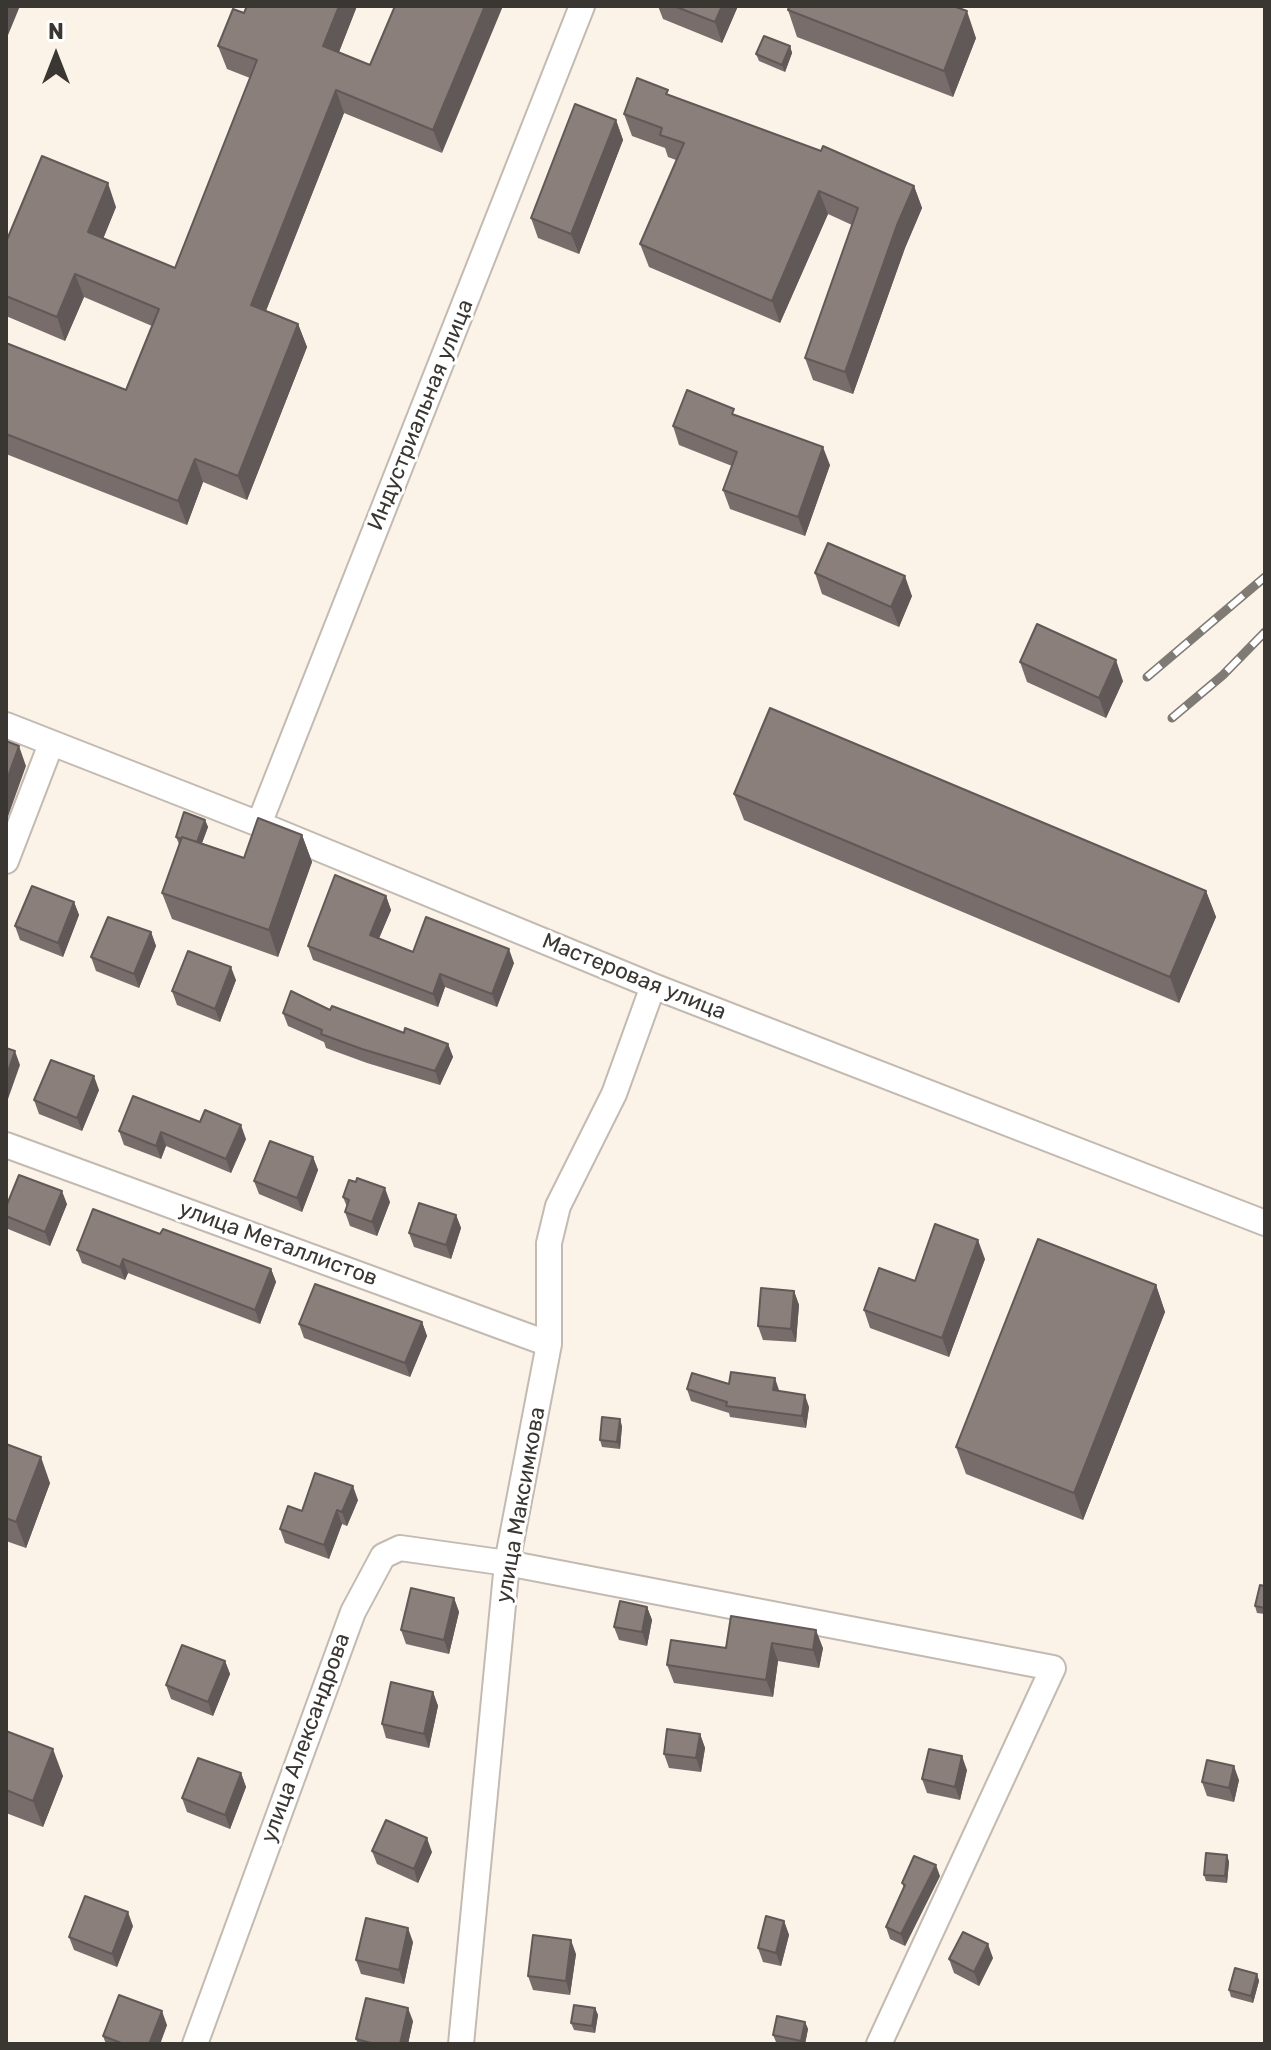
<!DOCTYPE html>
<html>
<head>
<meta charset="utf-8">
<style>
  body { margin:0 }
  #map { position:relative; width:1271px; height:2050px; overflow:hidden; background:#fbf2e8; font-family:Rubik,sans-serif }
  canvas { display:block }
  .frame { position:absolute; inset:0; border:8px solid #3a3733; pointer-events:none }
  .north { position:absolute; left:16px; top:16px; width:80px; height:80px; -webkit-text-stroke:6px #fff; paint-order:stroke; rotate:0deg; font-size:22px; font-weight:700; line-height:32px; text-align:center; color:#3a3733 }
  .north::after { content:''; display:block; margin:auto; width:28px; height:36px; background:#3a3733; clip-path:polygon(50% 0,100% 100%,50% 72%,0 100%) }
</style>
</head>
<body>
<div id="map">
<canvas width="1271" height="2050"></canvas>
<div class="frame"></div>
<div class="north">N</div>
</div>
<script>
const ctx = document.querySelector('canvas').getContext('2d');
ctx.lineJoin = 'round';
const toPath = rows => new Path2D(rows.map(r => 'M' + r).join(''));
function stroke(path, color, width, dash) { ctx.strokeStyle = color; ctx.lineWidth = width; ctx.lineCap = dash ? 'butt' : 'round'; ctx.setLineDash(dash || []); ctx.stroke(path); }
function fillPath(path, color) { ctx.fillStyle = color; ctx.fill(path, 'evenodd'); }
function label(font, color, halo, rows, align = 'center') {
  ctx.font = font + ' Rubik,sans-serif'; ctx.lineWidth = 6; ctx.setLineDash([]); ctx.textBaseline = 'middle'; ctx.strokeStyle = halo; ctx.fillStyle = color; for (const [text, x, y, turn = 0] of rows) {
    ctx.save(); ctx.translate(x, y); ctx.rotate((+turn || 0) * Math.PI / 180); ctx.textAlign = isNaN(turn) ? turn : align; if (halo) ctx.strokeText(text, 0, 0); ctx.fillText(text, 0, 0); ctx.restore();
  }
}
const street = toPath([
  [6,725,259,824,653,986,1265,1223],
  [259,824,582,6],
  [6,861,51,744],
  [6,1145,549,1344],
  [195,2044,353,1612,383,1556,400,1548,507,1563,1053,1668,879,2044],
  [461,2044,507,1563,549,1344,549,1243,558,1206,614,1094,653,986]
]);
stroke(street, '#c3bab1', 28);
stroke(street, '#fff', 24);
const rail = toPath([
  [1147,677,1265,577],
  [1172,718,1223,675,1265,632]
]);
stroke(rail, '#7f7a74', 9);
stroke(rail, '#fff', 6, [18]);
fillPath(toPath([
  [247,6,357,6,339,52,370,65,395,6,442,153,344,113,266,311,298,324,307,347,247,500,203,482,187,525,6,454,6,343,126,390,152,326,84,297,65,341,6,316,6,242,116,207,103,239,175,268,250,78,227,69,218,46,244,13],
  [658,6,738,6,722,43,663,19],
  [788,10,976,38,953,97,797,37],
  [790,46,792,53,785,72,759,61,756,54],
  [670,95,914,186,922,208,905,248,853,394,813,380,805,358,852,225,828,214,780,323,649,267,640,244,676,160,668,157,665,148,632,136,624,114],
  [616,120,623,140,579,254,538,238,531,218],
  [737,416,830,465,805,536,730,509,723,490,732,466,679,445,673,426],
  [815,573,912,596,899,627,822,594],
  [1020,662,1123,681,1106,718,1027,682],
  [734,794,1206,891,1216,917,1179,1003,744,820],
  [205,820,208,827,202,843,244,858,302,835,312,862,278,957,172,919,162,893,179,844,176,837],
  [386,896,391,910,379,938,413,952,514,963,497,1007,445,987,438,1007,313,960,308,946],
  [74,902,79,915,63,957,20,940,15,926],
  [151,932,156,946,139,988,96,971,91,957],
  [236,980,220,1022,177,1005,172,991],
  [330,1010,404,1033,448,1044,453,1057,440,1085,367,1063,326,1048,324,1042,288,1026,283,1013],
  [99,1090,82,1131,39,1114,34,1100],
  [133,1096,246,1139,231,1173,166,1146,161,1159,124,1145,119,1131],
  [313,1157,318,1170,302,1212,259,1194,254,1181],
  [343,1197,390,1202,377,1236,350,1226,345,1212,347,1207],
  [67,1204,50,1246,8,1229,6,1224,6,1207],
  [456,1215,461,1228,451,1259,414,1247,409,1233],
  [160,1234,271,1269,276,1282,260,1324,128,1273,125,1280,82,1263,77,1250],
  [985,1259,949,1357,870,1328,864,1310,915,1281],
  [1156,1285,1165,1312,1083,1520,966,1474,956,1447],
  [794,1291,799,1305,796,1342,763,1340,758,1326],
  [422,1322,427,1336,410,1377,304,1338,299,1324],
  [729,1384,779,1391,809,1407,806,1428,730,1417,729,1413,691,1401,687,1389],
  [622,1426,620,1449,602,1447,600,1440],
  [6,1444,50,1483,26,1548,6,1541],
  [358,1500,347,1526,342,1524,329,1559,285,1543,280,1529,302,1511],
  [1265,1586,1265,1614,1257,1613,1255,1606],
  [454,1598,459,1612,449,1654,406,1644,401,1630],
  [647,1607,652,1620,647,1646,619,1640,614,1627],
  [731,1616,823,1648,819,1668,778,1661,773,1697,674,1683,667,1665,726,1648],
  [225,1661,230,1674,213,1716,171,1699,166,1685],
  [433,1692,438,1706,429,1748,386,1738,382,1724],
  [6,1731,63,1776,43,1827,6,1813],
  [700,1734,705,1748,701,1772,669,1768,664,1754],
  [967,1770,960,1800,927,1793,922,1779],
  [241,1773,246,1787,230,1829,187,1812,182,1798],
  [1239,1780,1234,1802,1207,1796,1202,1782],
  [372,1851,432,1852,418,1883,377,1864],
  [1227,1855,1229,1862,1227,1883,1206,1881,1204,1875],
  [940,1876,905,1946,890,1939,886,1927,904,1888,902,1883],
  [784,1921,789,1935,781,1966,763,1962,758,1948],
  [133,1926,117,1967,74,1950,69,1937],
  [413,1942,404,1984,361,1974,356,1960],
  [576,1954,570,1995,533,1990,528,1976],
  [993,1958,979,1986,954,1973,949,1959],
  [1257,1974,1259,1981,1253,2003,1231,1997,1229,1990],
  [595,2008,598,2015,595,2033,574,2030,571,2023],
  [413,2021,408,2044,358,2044,356,2039],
  [805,2022,808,2029,805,2044,784,2044,776,2042,773,2035],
  [167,2025,160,2044,106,2044,103,2036]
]), '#786d6b');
fillPath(toPath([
  [6,6,20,6,6,40],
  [339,6,357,6,332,70,323,46],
  [485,6,503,6,442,153,433,130],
  [722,6,738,6,722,43,715,22],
  [967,11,976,38,953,97,944,71],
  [790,46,792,53,785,72,782,65],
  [336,90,344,113,259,328,251,305],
  [616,120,623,140,579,254,571,234],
  [108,183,116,207,96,256,88,232],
  [914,186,922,208,905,248,853,394,845,372,897,225],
  [819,191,828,214,780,323,772,301],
  [75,274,84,297,65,341,57,317],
  [298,324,307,347,247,500,238,476],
  [823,447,830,465,805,536,798,517],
  [195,459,203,482,187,525,178,501],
  [905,576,912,596,899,627,891,607],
  [1116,660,1123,681,1106,718,1099,698],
  [19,746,26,766,6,822,6,782],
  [205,820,208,827,199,851,197,844],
  [302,835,312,862,278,957,269,930],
  [1206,891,1216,917,1179,1003,1170,977],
  [386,896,391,910,375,948,370,935],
  [74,902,79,915,63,957,58,943],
  [151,932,156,946,139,988,134,974],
  [509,949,514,963,497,1007,492,994],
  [231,967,236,980,220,1022,215,1009],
  [440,974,445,987,438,1007,433,994],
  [448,1044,453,1057,440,1085,435,1071],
  [15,1051,20,1065,8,1099,6,1094,6,1077],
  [94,1076,99,1090,82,1131,77,1118],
  [241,1125,246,1139,231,1173,226,1159],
  [161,1132,166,1146,161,1159,156,1146],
  [313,1157,318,1170,302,1212,297,1198],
  [385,1188,390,1202,377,1236,372,1222],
  [62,1191,67,1204,50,1246,45,1232],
  [456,1215,461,1228,451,1259,446,1245],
  [978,1240,985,1259,949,1357,942,1338],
  [123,1259,128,1273,125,1280,120,1267],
  [271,1269,276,1282,260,1324,255,1310],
  [1156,1285,1165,1312,1083,1520,1074,1493],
  [794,1291,799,1305,796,1342,791,1329],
  [422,1322,427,1336,410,1377,405,1363],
  [775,1378,779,1390,777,1401,773,1390],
  [805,1395,809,1407,806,1428,802,1416],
  [620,1419,622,1426,620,1449,617,1442],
  [41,1457,50,1483,26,1548,16,1522],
  [353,1486,358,1500,347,1526,342,1512],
  [337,1510,342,1524,329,1559,324,1545],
  [454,1598,459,1612,449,1654,444,1640],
  [647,1607,652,1620,647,1646,642,1632],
  [816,1630,823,1648,819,1668,813,1650],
  [772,1643,778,1661,773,1697,766,1680],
  [225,1661,230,1674,213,1716,208,1702],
  [433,1692,438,1706,429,1748,424,1734],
  [700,1734,705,1748,701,1772,696,1758],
  [53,1749,63,1776,43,1827,33,1801],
  [962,1756,967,1770,960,1800,955,1787],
  [1234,1766,1239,1780,1234,1802,1229,1788],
  [241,1773,246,1787,230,1829,225,1815],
  [427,1838,432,1852,418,1883,414,1869],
  [1227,1855,1229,1862,1227,1883,1225,1876],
  [936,1865,940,1876,905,1946,901,1934],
  [128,1912,133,1926,117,1967,112,1954],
  [784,1921,789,1935,781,1966,776,1953],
  [408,1928,413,1942,404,1984,399,1970],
  [571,1940,576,1954,570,1995,566,1981],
  [988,1944,993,1958,979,1986,974,1972],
  [1257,1974,1259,1981,1253,2003,1251,1996],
  [408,2008,413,2021,408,2044,400,2044],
  [595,2008,598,2015,595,2033,592,2026],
  [162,2011,167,2025,160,2044,149,2044],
  [805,2022,808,2029,805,2044,802,2044,801,2041]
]), '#615957');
const building = toPath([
  [247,6,339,6,323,46,370,65,395,6,485,6,433,130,336,90,251,305,298,324,238,476,195,459,178,501,6,434,6,343,126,390,159,309,75,274,57,317,6,296,6,242,42,156,108,183,88,232,175,268,257,60,218,46,233,9,244,13,247,6],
  [674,6,722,6,715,22,674,6],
  [789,6,953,6,967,11,944,71,788,10,789,6],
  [764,36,790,46,782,65,756,54,764,36],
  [637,78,668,90,666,94,821,151,823,146,914,186,897,225,845,372,805,358,858,208,819,191,772,301,640,244,684,143,660,135,662,128,624,114,637,78],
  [575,104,616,120,571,234,531,218,575,104],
  [687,390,734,409,732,414,823,447,798,517,723,490,737,452,673,426,687,390],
  [828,543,905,576,891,607,815,573,828,543],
  [1037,624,1116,660,1099,698,1020,662,1037,624],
  [770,708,1206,891,1170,977,734,794,770,708],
  [6,741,19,746,6,782,6,741],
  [184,812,205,820,197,842,182,837,181,839,176,837,184,812],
  [258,818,302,835,269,930,162,893,182,837,244,858,258,818],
  [335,875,386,896,370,935,413,952,426,917,509,949,492,994,440,974,433,994,308,946,335,875],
  [32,886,74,902,58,943,15,926,32,886],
  [108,917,151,932,134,974,91,957,108,917],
  [188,951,231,967,215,1009,172,991,188,951],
  [291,991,330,1010,332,1006,404,1033,405,1028,448,1044,435,1071,362,1049,321,1034,322,1030,283,1013,291,991],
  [6,1048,15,1051,6,1077,6,1048],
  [51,1060,94,1076,77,1118,34,1100,51,1060],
  [133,1096,200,1122,205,1110,241,1125,226,1159,161,1132,156,1146,119,1131,133,1096],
  [270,1141,313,1157,297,1198,254,1181,270,1141],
  [19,1175,62,1191,45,1232,6,1216,6,1207,19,1175],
  [357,1178,385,1188,372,1222,345,1212,349,1200,343,1197,349,1180,356,1182,357,1178],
  [419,1203,456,1215,446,1245,409,1233,419,1203],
  [93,1209,160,1234,163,1229,271,1269,255,1310,123,1259,120,1267,77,1250,93,1209],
  [935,1224,978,1240,942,1338,864,1310,879,1268,915,1281,935,1224],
  [1038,1239,1156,1285,1074,1493,956,1447,1038,1239],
  [315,1284,422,1322,405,1363,299,1324,315,1284],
  [761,1288,794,1291,791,1329,758,1326,761,1288],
  [731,1372,775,1378,773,1390,805,1395,802,1416,726,1406,727,1402,687,1389,692,1373,729,1384,731,1372],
  [602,1417,620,1419,617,1442,600,1440,602,1417],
  [6,1444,41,1457,16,1522,6,1518,6,1444],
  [315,1473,353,1486,342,1512,337,1510,324,1545,280,1529,288,1506,302,1511,315,1473],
  [1260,1585,1265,1586,1265,1608,1255,1606,1260,1585],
  [411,1588,454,1598,444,1640,401,1630,411,1588],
  [620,1601,647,1607,642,1632,614,1627,620,1601],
  [731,1616,816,1630,813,1650,772,1643,766,1680,667,1665,671,1640,726,1648,731,1616],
  [182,1645,225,1661,208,1702,166,1685,182,1645],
  [391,1682,433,1692,424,1734,382,1724,391,1682],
  [667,1729,700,1734,696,1758,664,1754,667,1729],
  [6,1731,53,1749,33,1801,6,1790,6,1731],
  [929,1749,962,1756,955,1787,922,1779,929,1749],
  [198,1758,241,1773,225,1815,182,1798,198,1758],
  [1207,1760,1234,1766,1229,1788,1202,1782,1207,1760],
  [386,1820,427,1838,414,1869,372,1851,386,1820],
  [1206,1853,1227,1855,1225,1876,1204,1875,1206,1853],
  [914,1856,936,1865,901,1934,886,1927,905,1885,902,1883,914,1856],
  [85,1896,128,1912,112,1954,69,1937,85,1896],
  [766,1916,784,1921,776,1953,758,1948,766,1916],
  [366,1918,408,1928,399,1970,356,1960,366,1918],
  [963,1932,988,1944,974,1972,949,1959,963,1932],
  [533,1935,571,1940,566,1981,528,1976,533,1935],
  [1235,1968,1257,1974,1251,1996,1229,1990,1235,1968],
  [119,1995,162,2011,149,2044,124,2044,103,2036,119,1995],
  [366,1998,408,2008,400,2044,375,2044,356,2039,366,1998],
  [574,2005,595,2008,592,2026,571,2023,574,2005],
  [777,2016,805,2022,801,2041,773,2035,777,2016]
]);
fillPath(building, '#8b7f7c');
stroke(building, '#615957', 2);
label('22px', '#3a3733', '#fff', [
  ["Индустриальная улица",421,415,-68],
  ["Мастеровая улица",634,977,22],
  ["улица Металлистов",278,1244,20],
  ["улица Максимкова",521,1505,-80],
  ["улица Александрова",306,1738,-70]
]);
</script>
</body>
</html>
